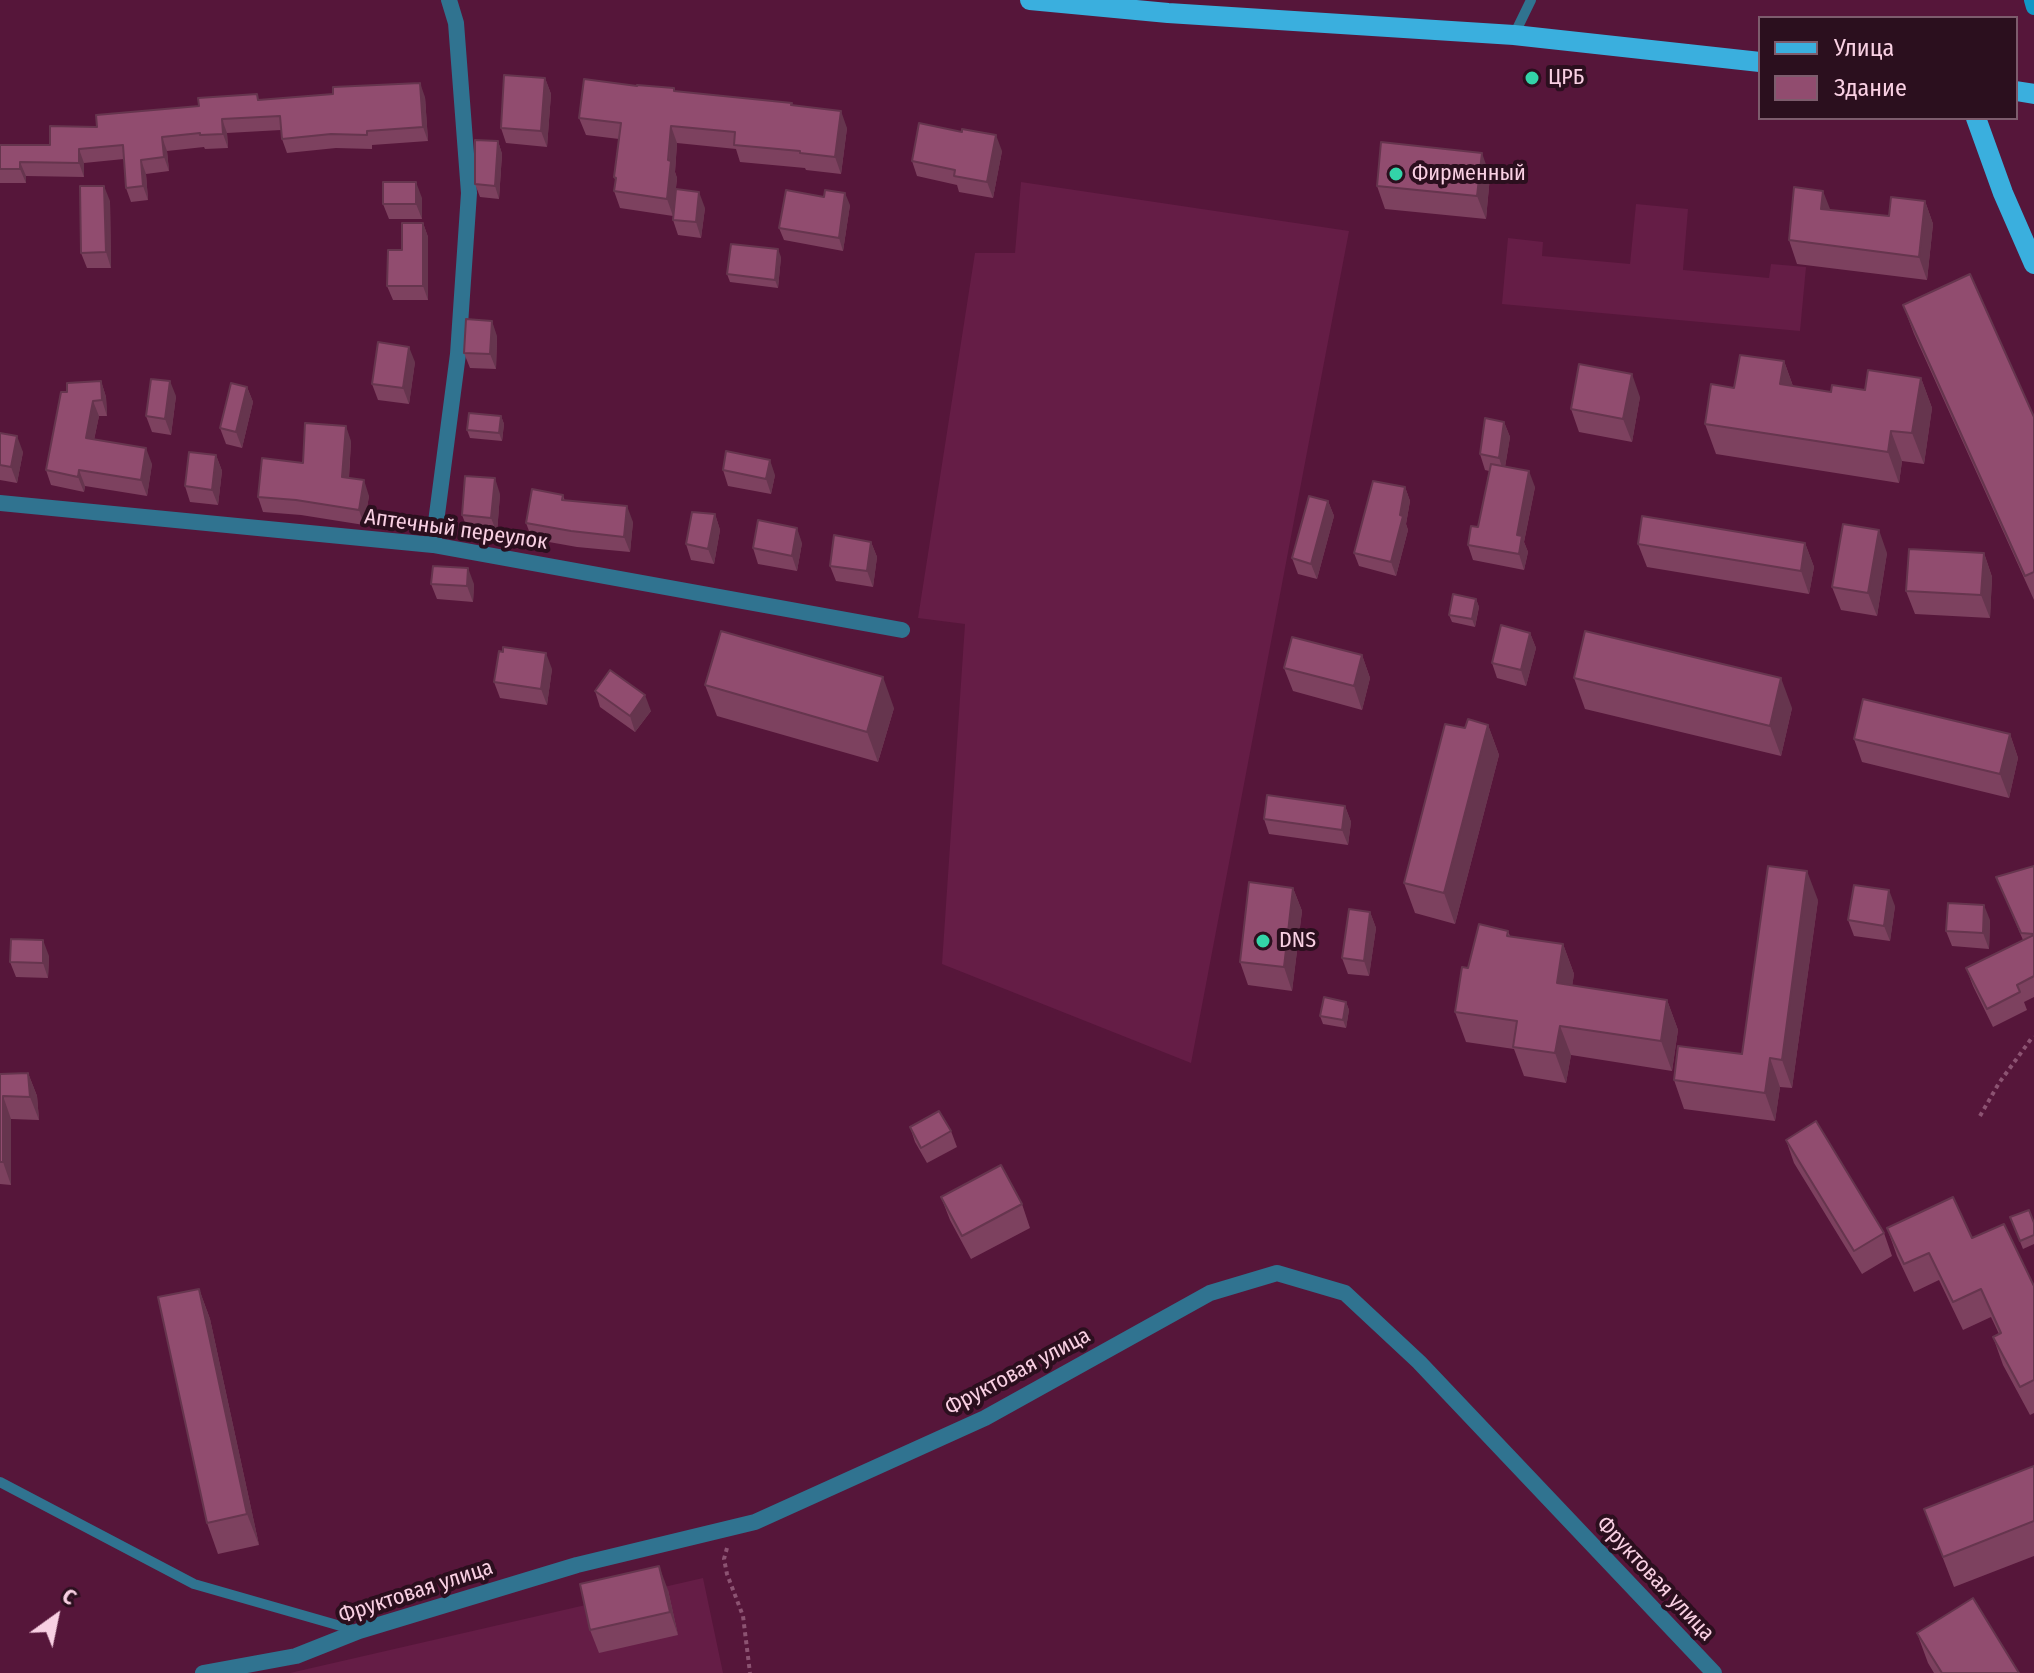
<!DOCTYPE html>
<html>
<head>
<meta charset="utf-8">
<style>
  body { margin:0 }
  #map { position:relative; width:2034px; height:1673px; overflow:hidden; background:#56163a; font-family:"Fira Sans Condensed",sans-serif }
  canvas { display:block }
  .legend { position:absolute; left:1758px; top:16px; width:260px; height:104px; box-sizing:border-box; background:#2b0f1e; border:2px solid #7d5c6d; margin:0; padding:10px 14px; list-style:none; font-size:24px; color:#f9d0e3 }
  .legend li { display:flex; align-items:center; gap:16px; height:40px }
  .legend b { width:40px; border:2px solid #7d5c6d }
  .north { position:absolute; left:16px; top:1577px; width:80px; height:80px; -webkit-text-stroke:6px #2b0f1e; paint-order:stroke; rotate:33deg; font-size:22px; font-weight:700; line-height:32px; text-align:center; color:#f9d0e3 }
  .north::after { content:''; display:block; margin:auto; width:28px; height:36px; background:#f9d0e3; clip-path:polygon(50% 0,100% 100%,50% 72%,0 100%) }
</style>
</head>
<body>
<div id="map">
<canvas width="2034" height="1673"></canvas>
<ul class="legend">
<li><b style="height:10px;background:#3aafde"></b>Улица</li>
<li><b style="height:22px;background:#914c6f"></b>Здание</li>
</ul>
<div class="north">С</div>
</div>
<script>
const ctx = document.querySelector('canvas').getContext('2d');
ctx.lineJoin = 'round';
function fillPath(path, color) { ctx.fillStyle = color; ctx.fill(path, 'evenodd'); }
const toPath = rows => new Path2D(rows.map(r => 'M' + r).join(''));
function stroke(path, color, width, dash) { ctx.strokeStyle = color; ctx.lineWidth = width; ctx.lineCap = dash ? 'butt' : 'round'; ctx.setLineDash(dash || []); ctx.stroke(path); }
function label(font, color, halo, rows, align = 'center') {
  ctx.font = font + ' "Fira Sans Condensed",sans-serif'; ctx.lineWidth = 8; ctx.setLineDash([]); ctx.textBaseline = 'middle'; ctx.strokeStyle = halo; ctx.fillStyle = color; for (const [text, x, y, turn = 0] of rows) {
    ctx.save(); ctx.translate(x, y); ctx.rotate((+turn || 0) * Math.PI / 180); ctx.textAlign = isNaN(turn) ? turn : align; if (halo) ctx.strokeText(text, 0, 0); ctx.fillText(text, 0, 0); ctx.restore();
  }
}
fillPath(toPath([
  [1021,182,1349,231,1191,1063,942,964,965,624,918,618,975,253,1015,253],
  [1636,204,1688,209,1683,270,1769,278,1771,264,1806,267,1800,331,1502,304,1508,238,1543,242,1542,256,1630,264],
  [703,1578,723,1673,290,1673]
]), '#651d46');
stroke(toPath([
  [1980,1116,1999,1083,2031,1039,2034,1037],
  [727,1548,724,1559,727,1574,743,1616,750,1673]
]), '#8c5372', 4, [4, 4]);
stroke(toPath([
  [1514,35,1531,0],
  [0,1482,194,1584,358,1631]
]), '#307390', 10);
stroke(toPath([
  [0,503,433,545,902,630],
  [433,545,458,354,469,193,456,23,449,0],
  [203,1673,296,1656,359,1631,577,1565,755,1522,985,1418,1210,1293,1277,1273,1345,1293,1419,1362,1714,1673]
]), '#307390', 16);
stroke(toPath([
  [2032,0,2034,7]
]), '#1097c5', 16);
stroke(toPath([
  [1030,0,1168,13,1514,35,1760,62],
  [2016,91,2034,94],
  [1976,118,2003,193,2034,264]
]), '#3aafde', 20);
fillPath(toPath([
  [545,78,551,94,547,147,506,143,501,128],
  [637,86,674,88,675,91,792,105,847,128,841,174,806,170,805,168,740,162,736,149,677,143,675,172,677,178,673,216,620,208,614,191,616,182,614,177,619,139,586,135,579,118],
  [425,97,428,141,372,145,372,149,336,148,287,153,282,139,281,130,227,133,228,148,205,149,204,147,167,151,169,171,146,174,148,200,131,202,126,188,124,159,84,163,84,177,26,176,26,183,0,183,0,145,50,145,97,127,199,106,260,100],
  [498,141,502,154,499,199,480,197,475,184],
  [1002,151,993,198,959,192,957,185,917,176,912,161],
  [1490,176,1486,219,1385,209,1377,186],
  [422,198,422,219,389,219,383,204],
  [110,201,111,268,87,268,81,253],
  [1925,201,1933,224,1927,280,1797,264,1789,240,1889,216],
  [850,205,843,251,784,240,779,228],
  [705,208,701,238,678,235,673,220],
  [423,223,428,237,428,300,393,300,387,286],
  [781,257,778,288,730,282,727,274],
  [1903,305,2034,417,2034,600,1914,334],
  [497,336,496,369,470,368,464,353],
  [1784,361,1793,386,1831,392,1865,390,1921,378,1932,408,1924,464,1902,461,1899,483,1716,454,1705,424,1734,388],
  [415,362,409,404,378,400,372,384],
  [101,381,106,397,107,416,99,416,94,440,152,464,147,496,85,486,84,492,51,485,46,470,67,392],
  [247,387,253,402,242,448,226,444,220,428],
  [176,396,171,435,152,432,146,416],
  [1640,397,1632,442,1579,432,1571,409],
  [501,416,504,424,502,441,470,438,467,430],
  [1504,422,1510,437,1505,467,1535,487,1524,542,1528,552,1524,570,1473,560,1468,545,1478,527,1489,471,1485,470,1480,454],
  [0,433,23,452,17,483,0,480],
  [351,441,349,478,369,496,364,525,301,515,263,512,258,497,303,463],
  [216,455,222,471,218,505,190,502,185,486],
  [723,470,775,475,771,494,728,486],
  [1405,487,1410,501,1406,524,1408,530,1396,576,1359,566,1354,553],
  [500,494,497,533,468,530,462,515],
  [563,495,565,501,633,522,630,552,577,547,532,539,526,523],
  [1328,501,1334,516,1317,579,1298,574,1292,558],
  [715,514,720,530,714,564,691,560,686,544],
  [871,542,877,557,873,587,836,581,830,566],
  [802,543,797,571,758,564,753,548],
  [1805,543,1814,567,1809,594,1647,567,1638,544],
  [1887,553,1877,616,1841,610,1832,587],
  [1984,553,1992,577,1990,618,1915,614,1906,591],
  [431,584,474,584,473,602,437,599],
  [1476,599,1479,607,1475,627,1452,622,1449,615],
  [1530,633,1536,648,1526,686,1497,678,1492,663],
  [1362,655,1370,678,1362,710,1293,691,1284,668],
  [552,669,547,705,500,698,494,682],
  [1574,678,1792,708,1781,756,1585,709],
  [705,685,894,708,878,762,717,716],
  [595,691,651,711,635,732,600,707],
  [1488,725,1499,755,1455,924,1415,913,1404,883,1465,728],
  [2010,734,2018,758,2009,798,1862,762,1854,739],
  [1345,806,1351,822,1348,845,1269,834,1264,819],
  [2034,866,2034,997,2024,1002,2027,1010,1993,1027,1973,986,1966,968,2023,940,1996,877],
  [1293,888,1302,911,1292,991,1248,985,1240,962],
  [1818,900,1792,1088,1780,1087,1775,1121,1684,1109,1674,1080,1742,1054],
  [1895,906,1890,941,1854,936,1848,920],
  [1370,912,1376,928,1369,976,1348,974,1342,958],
  [1990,920,1989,949,1952,946,1946,931],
  [1508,931,1510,936,1563,944,1574,974,1572,986,1667,1000,1678,1030,1672,1071,1571,1055,1566,1083,1524,1076,1514,1049,1466,1042,1455,1012,1468,968],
  [49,956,48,978,16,977,10,962],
  [1346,1002,1349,1010,1346,1028,1323,1024,1320,1016],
  [28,1073,37,1096,39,1120,11,1119,11,1185,0,1184,0,1074],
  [910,1127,951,1131,957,1147,927,1163,915,1142],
  [1786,1140,1884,1233,1892,1256,1862,1274,1794,1163],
  [941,1197,1022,1204,1030,1228,971,1259,950,1220],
  [2010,1217,2034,1223,2034,1244,2023,1249],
  [1887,1228,1972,1238,2034,1286,2034,1413,2030,1415,2003,1365,1993,1337,1999,1334,1991,1317,1963,1330,1939,1280,1914,1292,1897,1256],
  [199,1289,210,1319,259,1545,218,1554,207,1523],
  [2034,1466,2034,1556,1954,1587,1924,1509],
  [668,1590,678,1635,599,1653,590,1630],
  [1917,1633,2019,1673,1934,1673,1928,1663]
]), '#7d415f');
fillPath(toPath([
  [545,78,551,94,547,147,541,131],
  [420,83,425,97,428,141,423,127],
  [841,111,847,128,841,174,835,157],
  [222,119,227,133,228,148,223,134],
  [671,126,677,143,675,172,677,178,673,216,667,199],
  [996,135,1002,151,993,198,987,182],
  [162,137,167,151,169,171,164,157],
  [498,141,502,154,499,199,495,186],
  [79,149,84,163,84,177,79,163],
  [1482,153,1490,176,1486,219,1477,196],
  [141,160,146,174,148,200,143,186],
  [20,162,26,176,26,183,20,169],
  [416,182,422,198,422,219,416,204],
  [104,186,110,201,111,268,106,252],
  [1823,191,1832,214,1821,209],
  [699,192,705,208,701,238,696,222],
  [845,193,850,205,843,251,839,238],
  [1925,201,1933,224,1927,280,1919,257],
  [423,223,428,237,428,300,423,286],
  [778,249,781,257,778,288,775,280],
  [492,321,497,336,496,369,490,354],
  [409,347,415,362,409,404,403,388],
  [1784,361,1795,392,1780,384],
  [1632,374,1640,397,1632,442,1623,419],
  [1921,378,1932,408,1924,464,1912,433],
  [101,381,106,397,107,416,102,400],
  [170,381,176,396,171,435,165,419],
  [247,387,253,402,242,448,236,432],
  [93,401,99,416,91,454,86,438],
  [501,416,504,424,502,441,499,433],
  [1504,422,1510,437,1504,473,1499,458],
  [346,426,351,441,348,492,342,477],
  [1891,431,1902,461,1899,483,1888,452],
  [17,436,23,452,17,483,11,467],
  [146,448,152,464,147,496,141,480],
  [216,455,222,471,218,505,212,490],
  [770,460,775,475,771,494,766,479],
  [79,470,85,486,84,492,78,477],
  [1529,471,1535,487,1524,542,1528,552,1524,570,1519,554,1517,535],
  [495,478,500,494,497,533,491,518],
  [364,480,369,496,364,525,359,510],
  [1405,487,1410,501,1406,524,1408,530,1396,576,1391,562],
  [1328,501,1334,516,1317,579,1311,564],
  [627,506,633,522,630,552,624,537],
  [715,514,720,530,714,564,708,549],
  [797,528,802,543,797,571,792,556],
  [1879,530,1887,553,1877,616,1868,593],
  [871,542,877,557,873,587,867,571],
  [1805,543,1814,567,1809,594,1801,571],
  [1984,553,1992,577,1990,618,1981,595],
  [468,568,474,584,473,602,467,586],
  [1476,599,1479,607,1475,627,1472,619],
  [1530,633,1536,648,1526,686,1521,670],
  [546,653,552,669,547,705,541,689],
  [1362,655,1370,678,1362,710,1354,686],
  [883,677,894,708,878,762,867,732],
  [1781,678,1792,708,1781,756,1770,726],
  [645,695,651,711,635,732,630,716],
  [1488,725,1499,755,1455,924,1444,893],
  [2010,734,2018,758,2009,798,2000,774],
  [1345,806,1351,822,1348,845,1342,830],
  [1807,871,1818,900,1792,1088,1782,1060],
  [1293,888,1302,911,1292,991,1284,967],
  [1889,890,1895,906,1890,941,1884,926],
  [1984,905,1990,920,1989,949,1983,933],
  [1370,912,1376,928,1369,976,1364,961],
  [43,940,49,956,48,978,43,963],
  [1563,944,1574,974,1568,1013,1557,983],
  [1667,1000,1678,1030,1672,1071,1661,1041],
  [1346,1002,1349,1010,1346,1028,1343,1020],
  [1560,1026,1571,1055,1566,1083,1555,1053],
  [1770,1058,1780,1087,1775,1121,1765,1093],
  [28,1073,37,1096,39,1120,30,1097],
  [3,1096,11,1119,11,1185,3,1162],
  [199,1289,210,1319,259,1545,247,1514],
  [659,1566,668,1590,678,1635,670,1612]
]), '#66354e');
const building = toPath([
  [504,75,545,78,541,131,501,128,504,75],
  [584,79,637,86,637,85,674,88,674,91,792,103,791,105,841,111,835,157,800,153,800,151,734,145,735,132,671,126,668,160,671,161,667,199,614,191,616,178,614,177,621,123,579,118,584,79],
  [420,83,423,127,367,131,367,135,331,134,282,139,280,116,222,119,223,134,200,135,200,133,162,137,164,157,141,160,143,186,126,188,123,145,79,149,79,163,20,162,20,169,0,169,0,145,50,145,50,126,97,127,96,115,199,106,198,98,257,94,258,100,333,94,333,87,420,83],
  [919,123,962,132,962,129,996,135,987,182,954,176,955,170,912,161,919,123],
  [475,140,498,141,495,186,475,184,475,140],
  [1381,142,1482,153,1477,196,1377,186,1381,142],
  [383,182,416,182,416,204,383,204,383,182],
  [80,186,104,186,106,252,81,253,80,186],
  [1794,187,1823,191,1821,209,1889,216,1891,197,1925,201,1919,257,1789,240,1794,187],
  [676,189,699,192,696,222,673,220,676,189],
  [786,190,824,197,825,190,845,193,839,238,779,228,786,190],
  [402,223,423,223,423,286,387,286,388,250,402,250,402,223],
  [731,244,778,249,775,280,727,274,731,244],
  [1970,274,2034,417,2034,572,2025,576,1903,305,1970,274],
  [466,319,492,321,490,354,464,353,466,319],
  [378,342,409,347,403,388,372,384,378,342],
  [1740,355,1784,361,1780,384,1831,392,1832,385,1865,390,1868,370,1921,378,1912,433,1891,431,1888,452,1705,424,1711,384,1734,388,1740,355],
  [1579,364,1632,374,1623,419,1571,409,1579,364],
  [151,379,170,381,165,419,146,416,151,379],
  [101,381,102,400,93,401,86,438,146,448,141,480,79,470,78,477,46,470,61,392,67,392,67,383,101,381],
  [231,383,247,387,236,432,220,428,231,383],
  [469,413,501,416,499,433,467,430,469,413],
  [1485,418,1504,422,1499,458,1480,454,1485,418],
  [305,423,346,426,342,477,364,480,359,510,296,500,258,497,262,458,303,463,305,423],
  [0,433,17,436,11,467,0,465,0,433],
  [726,451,770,460,766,479,723,470,726,451],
  [189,452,216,455,212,490,185,486,189,452],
  [1491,464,1529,471,1517,535,1522,536,1519,554,1468,545,1471,526,1478,527,1491,464],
  [465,476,495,478,491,518,462,515,465,476],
  [1373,481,1405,487,1400,515,1403,516,1391,562,1354,553,1373,481],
  [532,489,563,495,562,500,627,506,624,537,571,531,526,523,532,489],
  [1309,496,1328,501,1311,564,1292,558,1309,496],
  [692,512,715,514,708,549,686,544,692,512],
  [1642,516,1805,543,1801,571,1638,544,1642,516],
  [758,520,797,528,792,556,753,548,758,520],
  [1843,524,1879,530,1868,593,1832,587,1843,524],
  [834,535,871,542,867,571,830,566,834,535],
  [1909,549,1984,553,1981,595,1906,591,1909,549],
  [433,566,468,568,467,586,431,584,433,566],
  [1453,594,1476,599,1472,619,1449,615,1453,594],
  [1501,625,1530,633,1521,670,1492,663,1501,625],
  [721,631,883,677,867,732,705,685,721,631],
  [1585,631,1781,678,1770,726,1574,678,1585,631],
  [1292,637,1362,655,1354,686,1284,668,1292,637],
  [503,647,546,653,541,689,494,682,499,651,503,652,503,647],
  [610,670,645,695,630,716,595,691,610,670],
  [1863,699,2010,734,2000,774,1854,739,1863,699],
  [1468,719,1488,725,1444,893,1404,883,1445,724,1465,728,1468,719],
  [1267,795,1345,806,1342,830,1264,819,1267,795],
  [1768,866,1807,871,1782,1060,1770,1058,1765,1093,1674,1080,1678,1046,1742,1054,1768,866],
  [2034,866,2034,934,2021,933,1996,877,2034,866],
  [1249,882,1293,888,1284,967,1240,962,1249,882],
  [1854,885,1889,890,1884,926,1848,920,1854,885],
  [1948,903,1984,905,1983,933,1946,931,1948,903],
  [1349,909,1370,912,1364,961,1342,958,1349,909],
  [1479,924,1508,931,1507,936,1563,944,1557,983,1667,1000,1661,1041,1560,1026,1555,1053,1513,1047,1517,1021,1455,1012,1462,967,1468,968,1479,924],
  [2034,935,2034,976,2017,985,2020,992,1987,1009,1966,968,2034,935],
  [11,939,43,940,43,963,10,962,11,939],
  [1324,997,1346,1002,1343,1020,1320,1016,1324,997],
  [28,1073,30,1097,3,1096,3,1162,0,1162,0,1074,28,1073],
  [939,1111,951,1131,921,1148,910,1127,939,1111],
  [1816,1121,1884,1233,1854,1251,1786,1140,1816,1121],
  [1001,1165,1022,1204,962,1236,941,1197,1001,1165],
  [1953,1197,1972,1238,2004,1224,2034,1286,2034,1380,2020,1387,1993,1337,2001,1333,1981,1289,1953,1302,1929,1253,1904,1264,1887,1228,1953,1197],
  [2029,1210,2034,1223,2034,1235,2020,1241,2010,1217,2029,1210],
  [199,1289,247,1514,207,1523,158,1297,199,1289],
  [2034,1466,2034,1521,1943,1557,1924,1509,2034,1466],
  [659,1566,670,1612,590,1630,580,1584,659,1566],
  [1973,1598,2019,1673,1942,1673,1917,1633,1973,1598]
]);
fillPath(building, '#914c6f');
stroke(building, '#66354e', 2);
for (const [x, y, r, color] of [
  [1532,78,8,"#33d4a8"],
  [1396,174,8,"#33d4a8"],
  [1263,941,8,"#33d4a8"]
]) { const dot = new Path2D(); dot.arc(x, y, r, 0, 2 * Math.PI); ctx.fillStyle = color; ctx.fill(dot); stroke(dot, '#2b0f1e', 3); }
label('22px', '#f9d0e3', '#2b0f1e', [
  ["ЦРБ",1548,78],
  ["Фирменный",1412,174],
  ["DNS",1279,941]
], 'left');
label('22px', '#f9d0e3', '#2b0f1e', [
  ["Аптечный переулок",456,530,8],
  ["Фруктовая улица",1018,1372,-28],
  ["Фруктовая улица",1655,1579,47],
  ["Фруктовая улица",416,1592,-18]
]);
</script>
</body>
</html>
